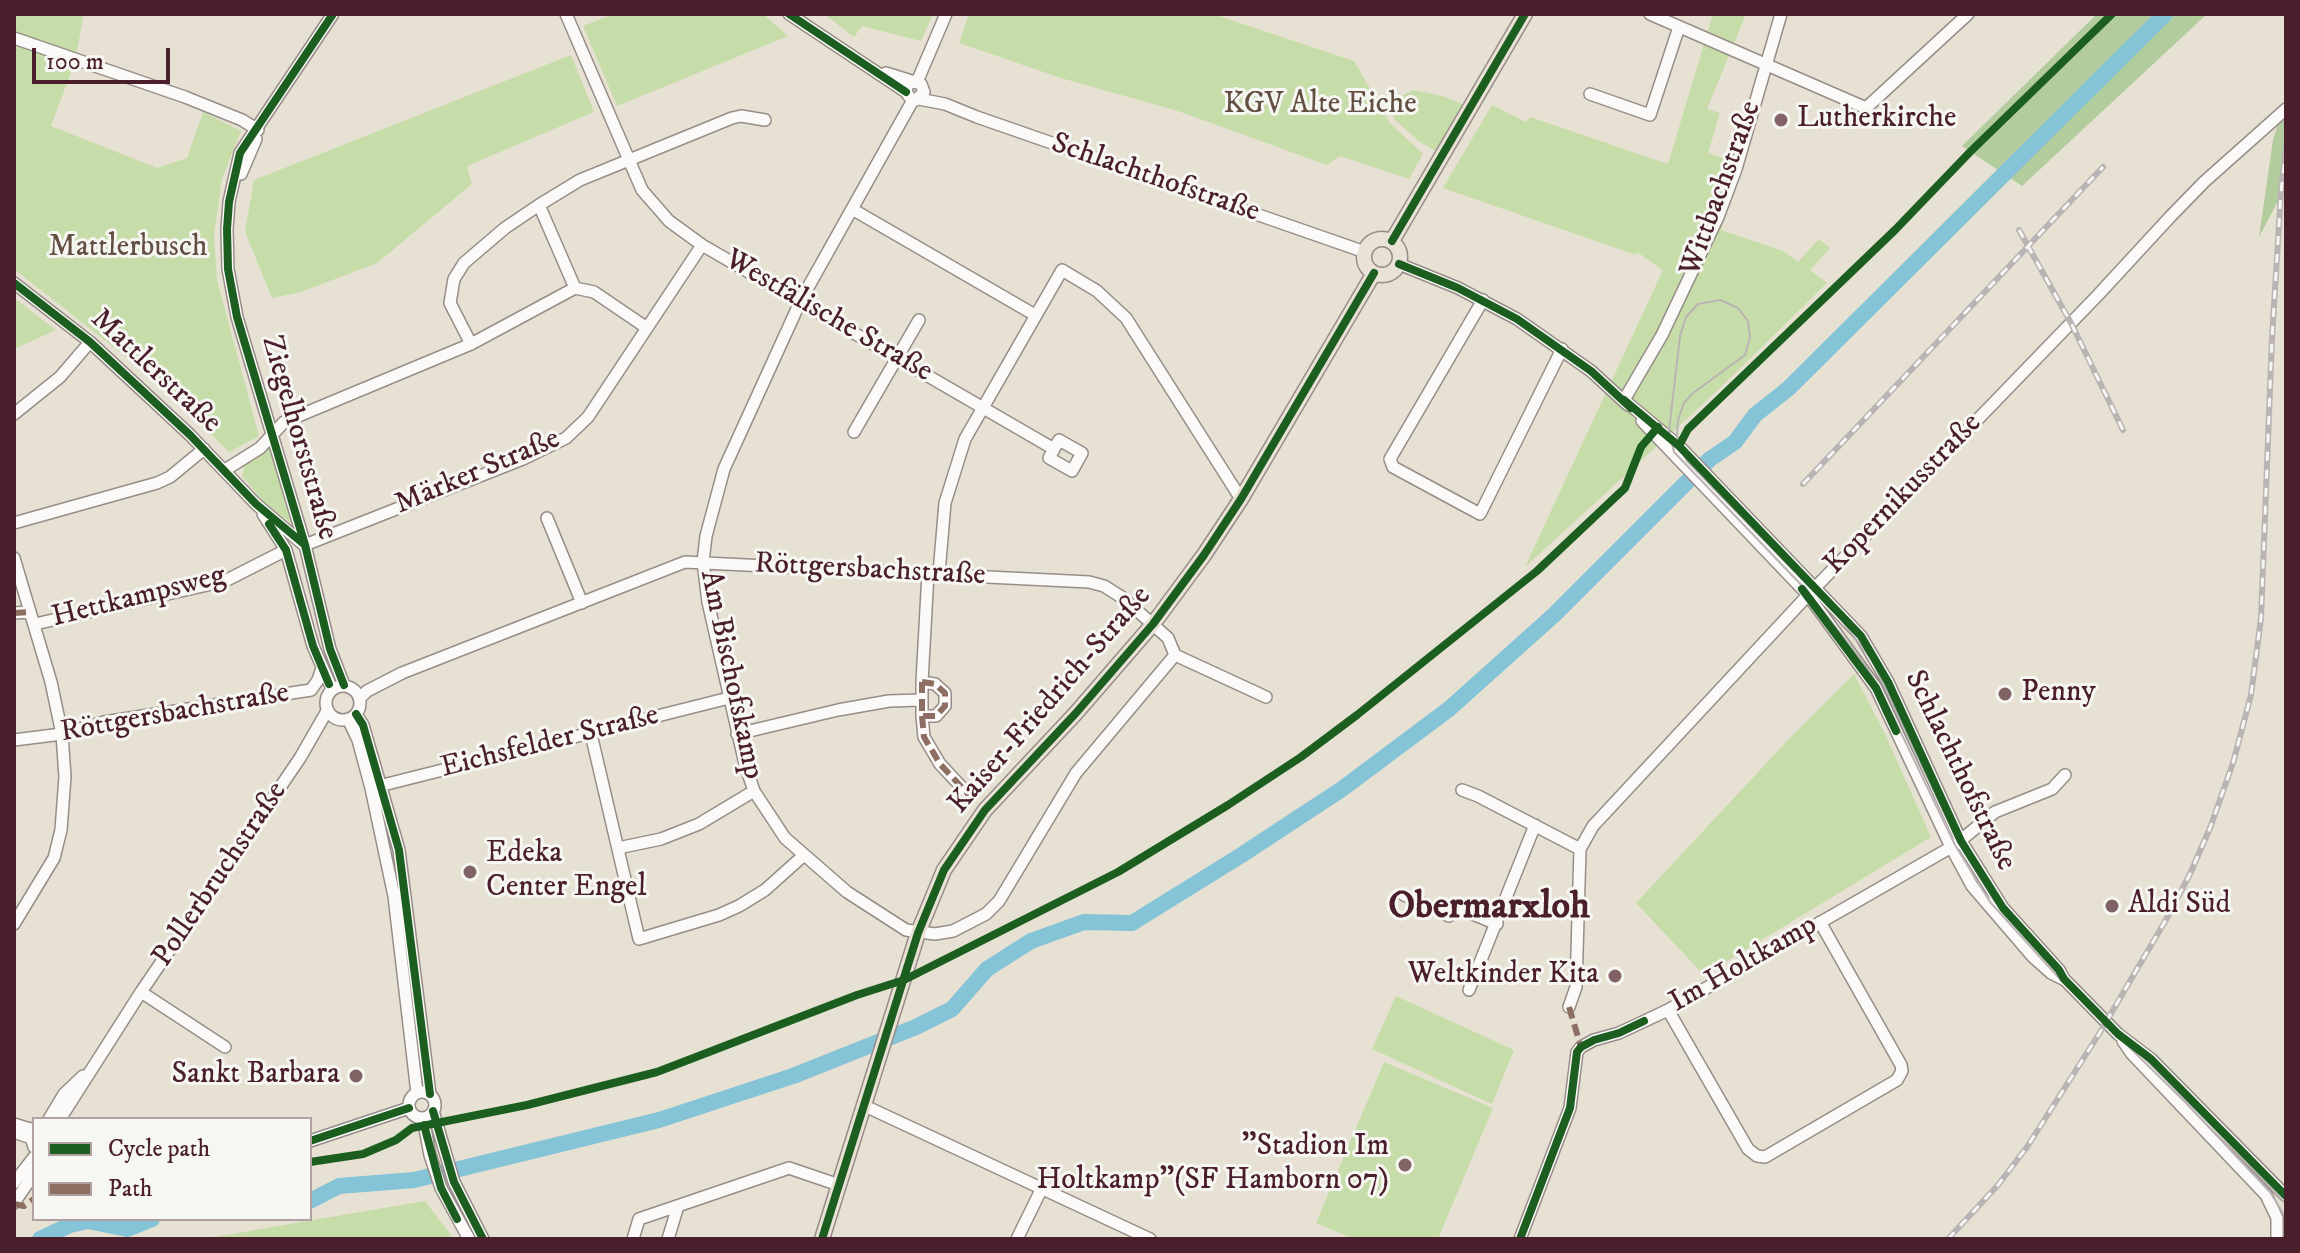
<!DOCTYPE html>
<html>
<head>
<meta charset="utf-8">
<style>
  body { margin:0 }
  #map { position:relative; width:2300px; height:1253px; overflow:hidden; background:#e6e1d2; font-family:"IM FELL DW Pica",serif }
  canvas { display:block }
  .frame { position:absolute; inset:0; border:16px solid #4a1f2b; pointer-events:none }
  .legend { position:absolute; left:32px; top:1117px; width:280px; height:104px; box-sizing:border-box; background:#f6f6f2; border:2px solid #b1a0a2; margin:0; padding:10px 14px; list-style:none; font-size:24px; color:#4a1f2b }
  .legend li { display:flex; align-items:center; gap:16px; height:40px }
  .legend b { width:40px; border:2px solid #b1a0a2 }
  .scale { position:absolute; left:32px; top:48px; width:138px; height:36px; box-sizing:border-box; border:4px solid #4a1f2b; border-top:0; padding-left:10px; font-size:24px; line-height:28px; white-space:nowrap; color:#4a1f2b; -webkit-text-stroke:6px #f6f6f2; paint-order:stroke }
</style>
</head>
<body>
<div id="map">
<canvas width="2300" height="1253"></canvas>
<div class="frame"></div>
<ul class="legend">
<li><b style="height:10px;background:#1b5e20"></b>Cycle path</li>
<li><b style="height:10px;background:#8d6e63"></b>Path</li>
</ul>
<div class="scale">100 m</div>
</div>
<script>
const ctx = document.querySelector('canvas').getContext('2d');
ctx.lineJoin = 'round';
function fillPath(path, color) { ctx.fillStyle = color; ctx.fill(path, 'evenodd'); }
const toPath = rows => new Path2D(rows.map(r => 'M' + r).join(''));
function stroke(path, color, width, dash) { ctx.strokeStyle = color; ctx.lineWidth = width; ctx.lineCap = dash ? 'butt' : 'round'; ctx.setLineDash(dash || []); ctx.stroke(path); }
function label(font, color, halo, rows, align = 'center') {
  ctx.font = font + ' "IM FELL DW Pica",serif'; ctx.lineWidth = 6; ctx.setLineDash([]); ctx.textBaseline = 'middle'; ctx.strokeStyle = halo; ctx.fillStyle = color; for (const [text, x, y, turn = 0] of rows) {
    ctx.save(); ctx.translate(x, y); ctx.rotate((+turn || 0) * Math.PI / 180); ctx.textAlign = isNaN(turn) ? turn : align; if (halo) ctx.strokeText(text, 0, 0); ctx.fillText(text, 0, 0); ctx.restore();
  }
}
fillPath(toPath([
  [14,14,84,14,76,55,14,32],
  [614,14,763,14,788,36,617,106,583,26],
  [824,14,933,14,921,41,862,26,854,37],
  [969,14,1213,14,1354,61,1390,123,1423,154,1409,179,1340,156,1327,165,1178,111,1061,78,959,43],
  [1713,14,1746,14,1707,109,1720,113,1708,153,1744,165,1721,230,1783,251,1798,262,1819,239,1830,248,1810,270,1827,283,1716,392,1525,567,1663,270,1637,252,1636,255,1443,188,1492,105,1526,122,1530,117,1668,164],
  [14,43,73,67,51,126,157,168,187,158,203,112,241,131,222,179,214,235,217,280,259,436,229,452,164,387,14,269],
  [571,55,594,112,467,166,472,184,377,263,301,292,272,298,245,232,254,180],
  [1414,90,1442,96,1472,108,1443,155,1420,142,1395,120,1388,102],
  [14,298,56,330,14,349],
  [269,448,273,448,278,456,274,461,292,524,268,507,242,476,245,462],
  [1854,674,1884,732,1931,837,1704,975,1636,903,1788,740],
  [1396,996,1514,1050,1492,1104,1372,1049],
  [1384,1062,1493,1108,1438,1239,1354,1239,1316,1223],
  [425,1201,454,1239,202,1239]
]), '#c7dda9');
fillPath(toPath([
  [2097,14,2207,14,2022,186,1962,146],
  [2286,99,2286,186,2259,237,2273,140]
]), '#b3cc9e');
stroke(toPath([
  [310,1201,339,1186,414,1180,659,1120,793,1076,916,1027,952,1009,987,969,1031,941,1084,922,1132,923,1240,856,1342,789,1449,709,1555,614,1710,459,1735,442,1755,415,1789,388,2165,14],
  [40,1239,70,1225,88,1221,127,1229,152,1219]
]), '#85c3d7', 16);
const minor = toPath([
  [333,14,240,153,229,202,227,229,228,269,237,317,305,545,330,649,344,685],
  [566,14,642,190,669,221,702,245,1054,449,1049,458,1072,471,1082,453,1059,440,1054,449],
  [789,14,906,92],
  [1650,14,1866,108,1968,14],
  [14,38,185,97,242,120,258,130],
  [886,73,921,84,924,92,916,100,911,99,906,92,907,86,912,82],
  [917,82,946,14],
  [1590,94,1650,115,1679,27],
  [919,99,945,104,977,117,1365,252],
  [913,100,801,300,724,469,706,536,703,562,708,602,745,764,754,791,785,838,847,892,906,930,935,934,953,931,986,914,999,901,1076,773,1175,655],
  [241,174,256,139],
  [852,209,1035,315],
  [1399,264,1458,288,1517,319,1591,371,1628,405],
  [14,283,90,342,190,435,256,504,304,545],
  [575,288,539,205,580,180,732,118,741,116,765,120],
  [1483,300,1390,459,1393,467,1480,514,1562,349],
  [471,344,450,303,454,279,464,263,505,228,539,205],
  [1624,400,1679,446,1861,636,1888,682,1961,841,2003,908,2059,970,2064,979,2118,1034,2151,1059,2286,1196],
  [1624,400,1662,335,1718,217,1736,169,1781,14],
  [14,414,60,377,90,342],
  [1642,421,1808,595,1876,688,1951,847,1972,886,2033,957,2051,973,2063,979],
  [854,432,919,320],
  [225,470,260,448,284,422,471,344,575,288,594,292,647,328],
  [263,514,286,550,313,646,332,689],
  [547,518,582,603],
  [14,523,157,483,170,477,204,449],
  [305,545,523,459,566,438,588,417,702,245],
  [14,558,51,682,62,734,65,777,61,830,54,858,14,924],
  [939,573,945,503,965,439,1062,270,1097,291,1126,318,1241,499],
  [14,613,30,612],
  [35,624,225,581,286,550],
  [922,682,928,573],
  [922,682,935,684,945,693,945,706,936,716,922,716,922,682],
  '326 703a17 17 0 1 1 34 0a17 17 0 1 1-34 0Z',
  [360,698,367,691,402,673,685,562,1089,582,1104,586,1123,598,1168,638,1175,655,1266,697],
  [356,714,363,725,399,850,430,1094],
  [922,716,924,737,940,764,969,795],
  [348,719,358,740,371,788,394,896,417,1093],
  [591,734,639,939,719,915,739,906,765,890,803,856],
  [737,734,838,710,889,701,921,700],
  [14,740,62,734,104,722,311,690,318,680,322,668],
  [375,787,729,698],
  [1462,790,1478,796,1580,849],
  [618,848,661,839,699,824,754,791],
  [1404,895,1449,916,1453,906,1497,924],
  [1469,990,1535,825],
  [141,992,225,1047],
  [1569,1007,1576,987,1580,849,1593,826,1808,595,2098,295,2170,217,2204,182,2286,109],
  [1668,1010,1748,1149,1757,1156,1765,1157,1897,1080,1902,1071,1901,1065,1820,922],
  [2123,1041,2132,1054,2266,1195,2277,1218,2277,1239],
  '409 1105a13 13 0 1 1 26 0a13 13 0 1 1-26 0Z',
  [865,1106,1150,1239],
  [433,1111,454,1182,483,1239],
  [423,1118,430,1155,441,1188,469,1239],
  [49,1119,64,1094,83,1076],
  [60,1119,141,992,300,758,327,711],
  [14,1124,33,1130],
  [34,1128,31,1138,34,1147],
  [14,1132,31,1138],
  [310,1141,409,1108],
  [14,1183,34,1157],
  [14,1203,34,1174],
  [633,1239,639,1219,789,1168,839,1185],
  [668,1239,678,1206],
  [1017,1239,1041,1190],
  [1520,1239,1570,1108,1577,1052,1581,1047,1594,1040,1619,1033,1668,1010,1955,845,1995,812,2052,789,2065,775]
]);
const major = toPath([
  '1364 257a18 18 0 1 1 36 0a18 18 0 1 1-36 0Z',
  [1392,241,1525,14],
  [822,1239,918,933,944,870,985,810,1076,713,1153,624,1204,555,1241,499,1374,273]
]);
stroke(minor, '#978d88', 14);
stroke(major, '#978d88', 17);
stroke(minor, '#fbfaf8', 11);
stroke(major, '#eae2d6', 14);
stroke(toPath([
  [2286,1204,2216,1130,2041,954,1994,900,1958,842,1872,660,1840,618,1687,461,1679,446,1677,436,1678,420,1684,403,1693,393,1745,355,1750,337,1748,321,1738,308,1720,300,1698,304,1686,317,1680,336,1669,431,1674,452,1809,593,1863,662,1879,687,1955,845,1990,902,2059,978,2186,1103,2270,1192,2286,1218]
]), '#b9b3b3', 2);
const rail = toPath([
  [2019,230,2071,323,2123,430],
  [1803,484,2103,167],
  [1948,1239,1998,1185,2027,1147,2099,1034,2167,918,2190,874,2210,828,2233,763,2251,695,2261,618,2272,338,2281,192,2286,148]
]);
stroke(rail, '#b9b3b3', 6);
stroke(rail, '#f6f6f2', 3, [9]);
stroke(toPath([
  [14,613,30,612],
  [922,682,935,684,945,693,945,706,936,716,922,716,922,682],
  [922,716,924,737,940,764,969,795],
  [1569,1007,1581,1047],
  [14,1204,24,1206,34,1199]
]), '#8d6e63', 6, [12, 6]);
stroke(toPath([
  [333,14,240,153,229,202,227,229,228,269,237,317,305,545,330,649,344,685],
  [789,14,906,92],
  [1392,241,1525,14],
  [1399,264,1458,288,1517,319,1591,371,1631,408],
  [14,283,90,342,190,435,256,504,305,545],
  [1624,400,1679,446,1861,636,1888,682,1961,841,2003,908,2059,970,2064,979,2118,1034,2151,1059,2286,1196],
  [1679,446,1688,429,1895,230,1971,151,2112,14],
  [269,524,286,550,313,646,329,684],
  [1802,589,1876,688,1896,731],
  [356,714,363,725,399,850,430,1094],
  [433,1111,454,1182,483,1239],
  [424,1125,441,1188,457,1219],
  [310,1141,409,1108],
  [310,1162,363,1154,396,1140,412,1128,527,1105,657,1072,857,995,904,980,1118,872,1228,805,1301,757,1357,715,1537,571,1625,488,1641,447,1658,427],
  [822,1239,918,933,944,870,985,810,1076,713,1153,624,1204,555,1241,499,1374,273],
  [1520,1239,1570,1108,1577,1052,1581,1047,1594,1040,1619,1033,1644,1021]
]), '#1b5e20', 8);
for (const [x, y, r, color] of [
  [1781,120,8,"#816365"],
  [2005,694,8,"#816365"],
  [470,872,8,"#816365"],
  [2112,906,8,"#816365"],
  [1615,976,8,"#816365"],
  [356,1076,8,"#816365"],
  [1405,1165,8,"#816365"]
]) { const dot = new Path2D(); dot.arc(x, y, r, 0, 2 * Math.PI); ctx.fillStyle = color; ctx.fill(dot); stroke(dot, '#f6f6f2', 3); }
label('30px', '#634e42', '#f6f6f2', [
  ["KGV Alte Eiche",1320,106],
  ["Mattlerbusch",128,249]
]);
label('30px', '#4a1f2b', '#f6f6f2', [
  ["Lutherkirche",1797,120],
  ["Penny",2021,694],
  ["Edeka",486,855],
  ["Center Engel",486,889],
  ["Aldi Süd",2128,906],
  ["Weltkinder Kita",1599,976,"right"],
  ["Sankt Barbara",340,1076,"right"],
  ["\"Stadion Im",1389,1148,"right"],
  ["Holtkamp\"(SF Hamborn 07)",1389,1182,"right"]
], 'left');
label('30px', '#4a1f2b', '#f6f6f2', [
  ["Schlachthofstraße",1155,179,19],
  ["Wittbachstraße",1722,189,-70],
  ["Westfälische Straße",828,317,30],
  ["Mattlerstraße",155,372,43],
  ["Ziegelhorststraße",298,438,74],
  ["Märker Straße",478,473,-23],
  ["Kopernikusstraße",1904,495,-46],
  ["Röttgersbachstraße",870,571,3],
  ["Hettkampsweg",139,598,-14],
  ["Am Bischofskamp",730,675,78],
  ["Kaiser-Friedrich-Straße",1051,701,-49],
  ["Röttgersbachstraße",175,714,-10],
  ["Eichsfelder Straße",550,743,-14],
  ["Schlachthofstraße",1959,771,64],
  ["Pollerbruchstraße",221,875,-56],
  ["Im Holtkamp",1744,965,-30]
]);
label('bold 38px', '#4a1f2b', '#f6f6f2', [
  ["Obermarxloh",1489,909]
]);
</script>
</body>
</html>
